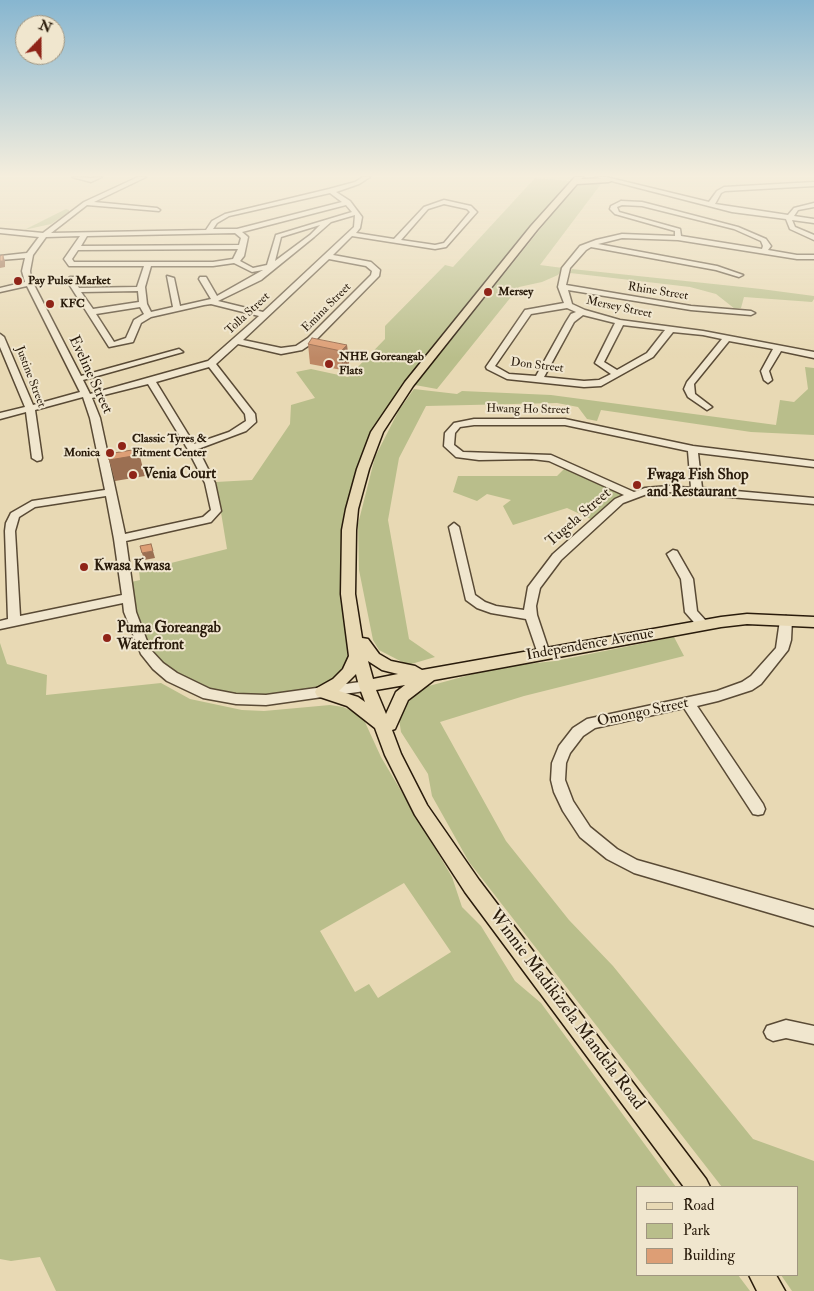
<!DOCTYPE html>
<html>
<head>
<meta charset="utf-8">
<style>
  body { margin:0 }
  #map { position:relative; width:814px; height:1291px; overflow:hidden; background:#e8d9b4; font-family:"IM FELL Double Pica",serif }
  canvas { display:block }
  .legend { position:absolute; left:636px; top:1186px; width:162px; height:90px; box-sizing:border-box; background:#f0e6ce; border:1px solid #a09580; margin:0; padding:6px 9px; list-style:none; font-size:15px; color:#291b0b }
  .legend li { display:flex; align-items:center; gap:10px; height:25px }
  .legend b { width:25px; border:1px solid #a09580 }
  .north { position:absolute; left:15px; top:15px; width:50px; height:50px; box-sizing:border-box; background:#f0e6ce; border:1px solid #a09580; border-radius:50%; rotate:22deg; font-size:14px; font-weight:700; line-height:20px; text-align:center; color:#291b0b }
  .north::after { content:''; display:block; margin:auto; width:18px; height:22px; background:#8f2418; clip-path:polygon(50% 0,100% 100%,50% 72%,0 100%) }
</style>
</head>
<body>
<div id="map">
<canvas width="814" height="1291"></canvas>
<ul class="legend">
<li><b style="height:6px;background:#e8d9b4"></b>Road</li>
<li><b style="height:14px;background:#b9be8b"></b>Park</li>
<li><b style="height:14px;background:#dd9e75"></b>Building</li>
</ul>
<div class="north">N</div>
</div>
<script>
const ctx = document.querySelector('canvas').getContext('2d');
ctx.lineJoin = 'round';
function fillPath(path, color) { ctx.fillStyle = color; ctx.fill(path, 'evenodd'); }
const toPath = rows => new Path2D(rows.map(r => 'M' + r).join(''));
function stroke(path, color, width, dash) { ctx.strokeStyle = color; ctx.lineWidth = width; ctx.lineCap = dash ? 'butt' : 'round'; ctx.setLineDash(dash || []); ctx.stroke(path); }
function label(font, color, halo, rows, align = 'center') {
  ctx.font = font + ' "IM FELL Double Pica",serif'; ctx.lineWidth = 4; ctx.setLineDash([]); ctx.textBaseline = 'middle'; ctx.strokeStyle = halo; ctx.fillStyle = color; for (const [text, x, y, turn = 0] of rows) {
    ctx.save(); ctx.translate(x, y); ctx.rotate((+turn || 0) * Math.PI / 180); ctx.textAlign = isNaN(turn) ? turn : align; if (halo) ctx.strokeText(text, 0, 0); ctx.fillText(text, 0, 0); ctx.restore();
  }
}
fillPath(toPath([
  [535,178,572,181,392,408,352,509,357,650,339,683,266,700,188,687,145,651,127,583,140,580,139,571,227,549,216,482,252,480,290,424,291,405,315,398,296,372,311,369,348,377,385,339,385,326,445,265,453,267],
  [604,180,540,265,563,268,558,275,542,282,519,287,437,389,415,385,574,187,579,183],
  [66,209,69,210,69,212,51,224,24,230],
  [572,269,761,289,814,296,814,299,812,302,744,297,741,308,735,309,716,294,690,287,570,273],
  [805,367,814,368,814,435,751,432,601,410,597,421,587,419,578,407,557,403,426,406,399,458,388,520,409,639,435,657,408,665,379,650,373,640,359,570,358,524,375,457,399,410,414,389,457,394,462,391,551,395,776,425,780,400,794,402,808,389],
  [568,465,632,495,595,521,567,508,513,525,503,506,511,500,487,494,477,501,453,492,458,476,557,476],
  [674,637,684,656,524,696,440,722,506,841,569,920,613,966,753,1139,814,1161,814,1291,792,1291,781,1275,798,1275,798,1187,722,1187,469,862,432,796,428,774,401,732,399,719,405,705,425,687,499,667,555,661],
  [0,643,7,664,47,675,46,695,161,683,190,699,242,710,264,711,330,705,343,707,356,713,364,720,381,757,452,877,462,907,481,926,515,981,541,1003,676,1187,638,1187,638,1275,738,1275,750,1291,56,1291,40,1257,11,1261,0,1259],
  [404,883,451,952,378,998,369,984,355,992,320,931]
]), '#b9be8b');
const minor = toPath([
  [72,177,91,178,102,177,91,182,72,177],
  [138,177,146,177,94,202,157,208,160,210,159,211,87,205,51,233,206,230,212,221,225,214,329,189,355,182,363,177,370,177,359,184,336,192,350,201,362,217,360,228,356,233,394,239,424,207,444,200,471,206,477,212,446,247,435,249,352,236,333,255,371,262,380,270,379,276,314,342,302,350,281,354,238,344,216,364,255,414,256,422,246,431,198,449,215,483,221,511,211,522,126,541,136,612,150,649,163,663,177,673,210,689,236,694,266,695,367,681,372,682,374,686,372,690,266,705,236,704,203,698,167,681,153,669,141,654,124,612,123,603,0,629,0,621,8,619,5,531,6,523,11,513,32,501,105,490,90,418,83,397,35,410,42,458,41,460,37,461,32,458,26,412,0,419,0,413,25,407,0,347,0,334,4,337,33,405,80,392,27,286,0,292,0,288,25,282,22,271,25,258,0,260,0,256,27,253,39,237,0,233,0,229,43,233,84,202,138,177],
  [330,193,342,202,237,229,213,229,217,223,229,216,330,193],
  [444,204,467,209,470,212,444,243,435,245,401,240,428,209,444,204],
  [346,205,352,212,276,235,267,265,253,268,240,261,244,256,248,237,242,232,346,205],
  [355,215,354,227,263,312,218,301,261,280,314,237,331,222,355,215],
  [320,225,310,235,275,261,281,237,320,225],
  [235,233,241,238,239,245,81,246,87,236,235,233],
  [80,236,64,259,69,266,144,266,137,287,79,288,75,281,76,277,70,277,67,281,109,347,133,342,141,323,151,317,204,305,211,304,259,316,208,361,90,394,83,380,183,352,179,349,81,376,31,279,30,271,33,255,46,237,80,236],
  [238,249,233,259,213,262,74,262,72,259,78,250,238,249],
  [329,259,366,266,372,271,371,275,308,338,296,346,281,348,243,340,329,259],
  [234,263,252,272,263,270,217,296,206,277,200,277,199,279,211,299,180,306,174,278,167,276,173,307,151,312,147,304,145,287,151,266,213,266,234,263],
  [138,291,139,302,93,309,81,292,138,291],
  [140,307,144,314,134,320,126,338,114,342,96,314,140,307],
  [209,367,245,414,246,421,229,432,194,444,156,382,209,367],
  [148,384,187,448,205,483,211,510,203,517,125,534,100,418,92,398,148,384],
  [106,496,114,539,122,595,20,616,15,531,19,517,35,507,106,496],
  [596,177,606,177,709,202,717,191,724,187,814,182,814,186,725,191,721,193,715,204,788,215,794,208,814,203,814,207,798,210,794,216,814,219,814,223,792,220,795,227,814,235,814,240,790,229,786,219,732,212,596,177],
  [621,201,642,202,738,227,766,239,771,246,768,250,797,255,814,255,814,259,797,259,678,240,622,238,598,244,717,266,743,275,739,277,716,270,591,247,586,250,570,268,566,285,691,306,751,311,755,313,751,315,691,310,568,290,572,304,585,310,620,320,703,331,814,352,814,358,781,351,769,371,772,380,768,383,764,380,761,371,773,349,729,341,694,384,695,394,712,407,707,410,688,397,684,389,687,382,722,339,703,335,673,332,653,357,601,386,584,387,507,379,487,369,486,367,525,310,564,303,558,287,562,268,580,246,596,240,622,234,675,236,675,231,615,214,610,209,611,206,621,201],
  [622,205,642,206,734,229,761,241,763,246,762,249,681,236,680,229,619,212,617,207,622,205],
  [567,308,576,312,571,314,566,322,536,376,509,374,495,366,531,314,567,308],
  [583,315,615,323,595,363,611,374,599,380,584,381,544,377,574,322,583,315],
  [623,325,665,330,647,353,617,370,604,362,623,325],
  [474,419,565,419,693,446,814,461,814,467,698,453,702,488,814,498,814,504,669,492,647,494,623,503,561,560,540,588,536,606,537,615,550,654,548,657,544,659,540,657,538,654,526,619,491,613,477,608,466,600,449,527,454,523,459,527,475,595,485,602,496,606,524,610,528,587,553,554,615,499,624,495,549,461,532,459,479,460,456,457,444,446,445,433,454,423,474,419],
  [474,425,565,425,688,451,691,488,669,486,645,488,634,492,551,455,463,452,454,445,455,433,460,427,474,425],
  [673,550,677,551,693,579,697,611,707,622,709,625,707,628,699,628,685,612,681,579,667,554,673,550],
  [786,616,792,620,791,640,788,650,761,684,752,690,718,701,697,706,763,804,765,809,763,814,758,815,753,814,684,708,595,728,583,736,570,753,566,763,565,780,573,801,590,827,617,849,637,860,814,910,814,926,634,873,607,859,580,837,563,811,554,792,551,780,552,763,559,746,573,728,587,719,717,691,742,682,751,676,776,648,780,620,786,616],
  [786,1020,814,1026,814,1044,786,1038,773,1041,767,1038,764,1032,767,1026,786,1020]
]);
const major = toPath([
  [575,177,583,177,581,179,609,178,613,180,609,182,577,184,537,230,413,386,383,432,369,469,358,509,356,530,355,594,362,638,368,639,379,654,391,661,415,666,422,670,721,617,747,614,814,617,814,627,747,624,721,627,434,680,408,700,395,729,392,730,401,754,427,805,479,880,706,1179,710,1187,684,1187,465,892,415,815,385,755,375,728,347,706,317,696,315,692,317,688,333,679,343,669,349,656,341,594,342,530,346,509,357,469,371,432,405,382,531,226,575,177],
  [368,661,382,670,398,674,373,679,368,661],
  [356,674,359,686,365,702,358,697,339,691,356,674],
  [405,685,396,692,386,714,376,690,405,685],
  [749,1275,776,1275,785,1291,757,1291,749,1275]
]);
stroke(minor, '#594a35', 3);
stroke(major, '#291b0b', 3);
fillPath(minor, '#f0e6ce');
fillPath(major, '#e8d9b4');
fillPath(toPath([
  [308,344,347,345,349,365,342,370,310,364]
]), '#be8865');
fillPath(toPath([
  [3,255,5,261,5,267,0,268,0,261],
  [347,345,349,365,342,370,341,351],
  [138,449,145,476,115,481,109,460],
  [153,551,155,558,144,560,142,553]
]), '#9b6f52');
const building = toPath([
  [3,255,3,261,0,261,0,256,3,255],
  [312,338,347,345,341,351,308,344,312,338],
  [138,449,139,455,109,460,108,454,138,449],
  [151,544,153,551,142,553,140,546,151,544]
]);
fillPath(building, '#dd9e75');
stroke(building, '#9b6f52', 1);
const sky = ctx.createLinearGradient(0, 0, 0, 358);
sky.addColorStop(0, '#87b6d0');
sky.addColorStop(0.49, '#f5eedd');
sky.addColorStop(1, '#f5eedd00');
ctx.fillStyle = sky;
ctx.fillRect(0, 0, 814, 358);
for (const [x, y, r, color] of [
  [18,281,5,"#8f2418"],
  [488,292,5,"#8f2418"],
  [50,304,5,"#8f2418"],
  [329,364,5,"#8f2418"],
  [122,446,5,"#8f2418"],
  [110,453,5,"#8f2418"],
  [133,475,5,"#8f2418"],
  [637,485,5,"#8f2418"],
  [84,567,5,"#8f2418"],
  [107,638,5,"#8f2418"]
]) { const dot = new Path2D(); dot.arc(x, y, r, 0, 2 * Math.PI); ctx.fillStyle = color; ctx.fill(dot); stroke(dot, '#f0e6ce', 2); }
label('bold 12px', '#291b0b', '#f0e6ce', [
  ["Pay Pulse Market",28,281],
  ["Mersey",498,292],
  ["KFC",60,304],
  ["NHE Goreangab",339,357],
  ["Flats",339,371],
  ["Classic Tyres &",132,439],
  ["Fitment Center",132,453],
  ["Monica",100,453,"right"]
], 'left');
label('12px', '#291b0b', '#f0e6ce', [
  ["Rhine Street",658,292,9],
  ["Emina Street",327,308,-45],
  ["Mersey Street",619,308,12],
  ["Tolla Street",248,314,-43],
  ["Don Street",537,366,7],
  ["Justine Street",30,377,69],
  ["Hwang Ho Street",528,410,1]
]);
label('15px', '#291b0b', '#f0e6ce', [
  ["Eveline Street",90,375,65],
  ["Tugela Street",579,518,-41],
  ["Independence Avenue",590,645,-10],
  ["Omongo Street",643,713,-12]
]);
label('bold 15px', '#291b0b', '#f0e6ce', [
  ["Venia Court",143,475],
  ["Fwaga Fish Shop",647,476],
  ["and Restaurant",647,493],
  ["Kwasa Kwasa",94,567],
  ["Puma Goreangab",117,629],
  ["Waterfront",117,646]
], 'left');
label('18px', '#291b0b', '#f0e6ce', [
  ["Winnie Madikizela Mandela Road",566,1010,53]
]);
</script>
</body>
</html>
